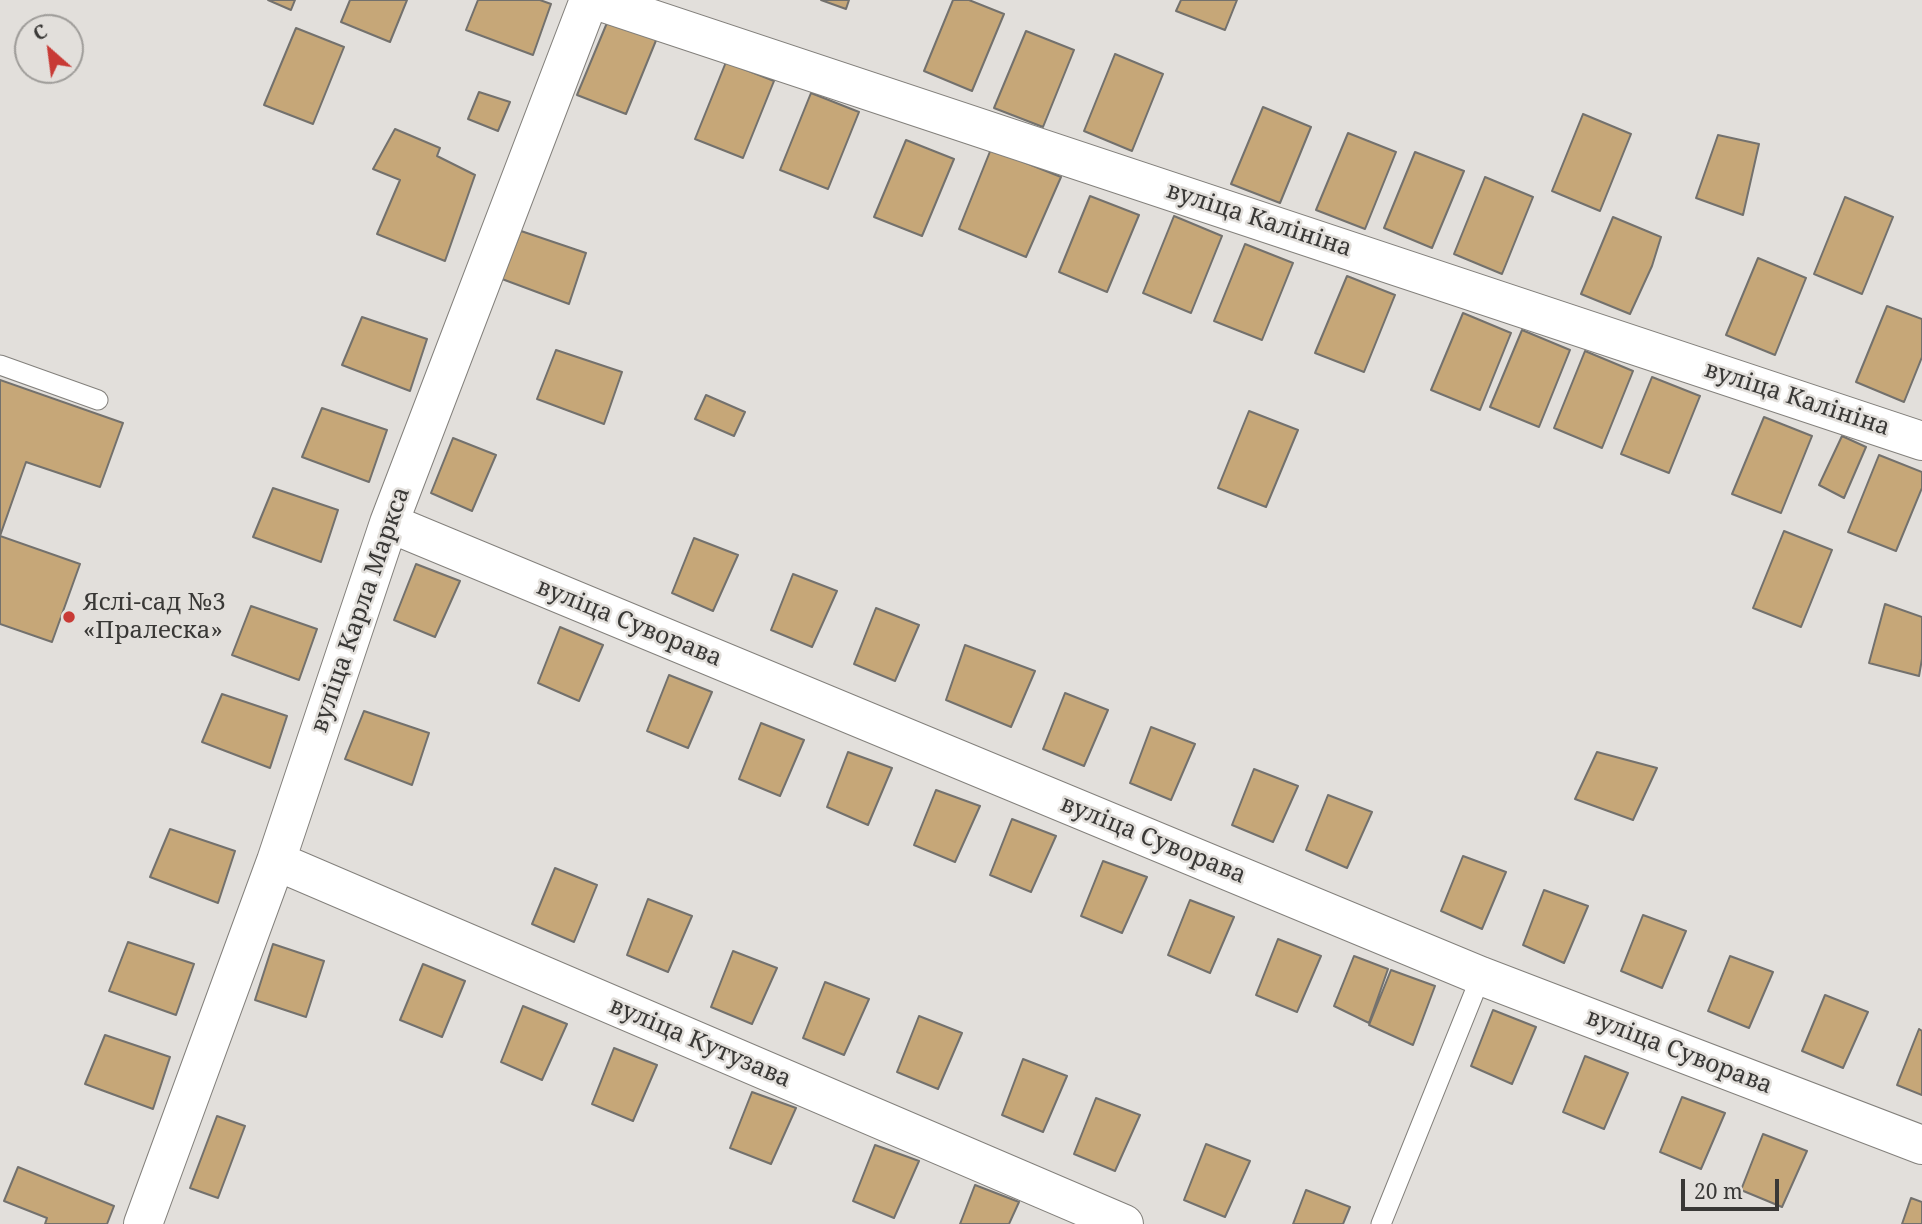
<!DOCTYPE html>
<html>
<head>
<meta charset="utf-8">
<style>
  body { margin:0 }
  #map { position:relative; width:1922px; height:1224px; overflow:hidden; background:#e2dfdb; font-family:"Noto Serif",serif }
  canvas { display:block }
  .north { position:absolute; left:14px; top:14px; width:70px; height:70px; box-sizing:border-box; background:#e2dfdb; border:2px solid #9e9c99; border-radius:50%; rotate:332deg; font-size:19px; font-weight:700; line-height:28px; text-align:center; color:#393836 }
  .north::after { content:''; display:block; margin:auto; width:24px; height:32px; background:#c83a35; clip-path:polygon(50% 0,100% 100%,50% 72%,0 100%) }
  .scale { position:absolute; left:1681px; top:1179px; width:98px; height:32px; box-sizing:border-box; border:4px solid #393836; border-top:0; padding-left:9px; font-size:21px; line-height:24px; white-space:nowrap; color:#393836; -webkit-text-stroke:5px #e2dfdb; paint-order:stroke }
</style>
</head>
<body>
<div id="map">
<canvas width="1922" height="1224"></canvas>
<div class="north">С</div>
<div class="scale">20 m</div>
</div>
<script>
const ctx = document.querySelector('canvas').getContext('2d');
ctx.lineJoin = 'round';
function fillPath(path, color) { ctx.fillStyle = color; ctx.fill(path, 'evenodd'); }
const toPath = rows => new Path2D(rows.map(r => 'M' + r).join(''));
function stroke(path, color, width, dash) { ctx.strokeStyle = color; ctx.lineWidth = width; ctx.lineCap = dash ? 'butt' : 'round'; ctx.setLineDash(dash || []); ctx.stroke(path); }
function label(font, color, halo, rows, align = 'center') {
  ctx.font = font + ' "Noto Serif",serif'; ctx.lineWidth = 5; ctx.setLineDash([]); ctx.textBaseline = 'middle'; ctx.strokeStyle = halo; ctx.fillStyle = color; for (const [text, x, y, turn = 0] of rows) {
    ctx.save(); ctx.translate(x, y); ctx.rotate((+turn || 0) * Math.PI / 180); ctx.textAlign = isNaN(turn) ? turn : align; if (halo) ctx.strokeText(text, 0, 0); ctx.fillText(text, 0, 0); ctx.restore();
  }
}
const building = toPath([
  [268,0,295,0,291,10,268,0],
  [350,0,407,0,390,42,341,22,350,0],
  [478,0,540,0,551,4,533,55,466,30,478,0],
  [821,0,849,0,846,9,821,0],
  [953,0,969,0,1004,14,972,91,924,71,953,0],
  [1181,0,1237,0,1225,30,1176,11,1181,0],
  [609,18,657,38,626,114,577,95,609,18],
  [296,28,344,47,313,124,264,105,296,28],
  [1026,31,1074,50,1043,127,994,108,1026,31],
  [1115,54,1163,74,1132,151,1084,131,1115,54],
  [726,62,774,81,743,158,695,139,726,62],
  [479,92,510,102,498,131,468,119,479,92],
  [811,93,859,112,828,189,780,170,811,93],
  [1263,107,1311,127,1280,203,1231,184,1263,107],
  [1583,114,1631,134,1600,211,1552,191,1583,114],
  [395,129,440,148,437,156,475,175,445,261,377,234,400,180,373,169,395,129],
  [1348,133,1396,152,1365,229,1316,210,1348,133],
  [1718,135,1759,144,1743,215,1696,198,1718,135],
  [906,140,954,159,922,236,874,217,906,140],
  [991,149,1061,177,1026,257,959,229,991,149],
  [1415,152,1464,171,1432,248,1384,228,1415,152],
  [1485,177,1533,197,1502,274,1454,254,1485,177],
  [1090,196,1139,215,1107,292,1059,272,1090,196],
  [1845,197,1893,217,1862,294,1814,274,1845,197],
  [1174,216,1222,236,1191,313,1143,293,1174,216],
  [1613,217,1661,237,1652,266,1630,314,1581,294,1613,217],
  [521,231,586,253,569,304,502,279,521,231],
  [1245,244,1293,263,1262,340,1214,321,1245,244],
  [1758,258,1806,278,1775,355,1726,335,1758,258],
  [1347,276,1395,295,1364,372,1315,353,1347,276],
  [1887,306,1922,319,1922,357,1904,402,1856,382,1887,306],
  [1463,313,1511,333,1480,410,1431,390,1463,313],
  [362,317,427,339,410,391,342,365,362,317],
  [1522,330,1570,350,1539,427,1490,407,1522,330],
  [556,350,622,372,604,424,537,399,556,350],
  [1585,351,1633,371,1602,448,1554,428,1585,351],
  [1652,377,1700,396,1669,473,1621,454,1652,377],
  [0,380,123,423,100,487,26,462,0,536,0,380],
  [706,395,745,412,734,436,695,419,706,395],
  [322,408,387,430,369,482,302,457,322,408],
  [1249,411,1298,430,1266,507,1218,488,1249,411],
  [1764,417,1812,436,1781,513,1732,494,1764,417],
  [1842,436,1866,447,1844,498,1819,485,1842,436],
  [453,438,496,455,472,511,431,493,453,438],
  [1879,455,1922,472,1922,488,1896,551,1848,532,1879,455],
  [273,488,338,510,321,562,253,537,273,488],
  [1784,531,1832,550,1801,627,1753,608,1784,531],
  [0,536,80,564,52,642,0,624,0,536],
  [694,538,738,555,713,611,672,593,694,538],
  [416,564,460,581,435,637,394,620,416,564],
  [793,574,837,591,812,647,771,630,793,574],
  [1885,604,1922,617,1922,659,1919,676,1869,663,1885,604],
  [251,606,317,629,299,680,232,655,251,606],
  [876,608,919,625,895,681,854,664,876,608],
  [560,627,603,645,579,701,538,683,560,627],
  [965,645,1035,671,1011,727,946,700,965,645],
  [669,675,712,692,688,748,647,731,669,675],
  [1065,693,1108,710,1084,766,1043,749,1065,693],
  [222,694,287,716,270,768,202,742,222,694],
  [364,711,429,733,412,785,345,759,364,711],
  [761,723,804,740,780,796,739,779,761,723],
  [1151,727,1195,744,1171,800,1130,783,1151,727],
  [848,752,892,768,868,825,827,807,848,752],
  [1597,752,1657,768,1633,820,1575,799,1597,752],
  [1254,769,1298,786,1273,842,1232,825,1254,769],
  [936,790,980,806,955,862,914,845,936,790],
  [1328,795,1372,812,1347,868,1306,850,1328,795],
  [1012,819,1056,836,1031,892,990,875,1012,819],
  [170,829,235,851,218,903,150,877,170,829],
  [1463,856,1506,872,1482,929,1441,911,1463,856],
  [1103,861,1147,877,1122,933,1081,916,1103,861],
  [555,868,597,885,574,942,532,924,555,868],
  [1544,890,1588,906,1564,963,1523,945,1544,890],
  [648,899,692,916,668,972,627,955,648,899],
  [1190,900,1234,917,1210,973,1168,955,1190,900],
  [1643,915,1686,931,1662,988,1621,971,1643,915],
  [1278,939,1321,956,1297,1012,1256,995,1278,939],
  [128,942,194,964,176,1015,109,991,128,942],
  [273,944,324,961,306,1017,255,1000,273,944],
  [733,951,777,968,752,1024,711,1007,733,951],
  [1354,956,1388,969,1369,1023,1334,1006,1354,956],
  [1730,956,1773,972,1749,1028,1708,1011,1730,956],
  [423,964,465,981,442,1037,400,1020,423,964],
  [1391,970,1435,986,1413,1045,1369,1025,1391,970],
  [825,982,869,999,844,1055,803,1038,825,982],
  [1825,995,1868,1012,1843,1068,1802,1051,1825,995],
  [523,1006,567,1024,542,1080,501,1062,523,1006],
  [1493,1010,1536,1027,1512,1084,1471,1066,1493,1010],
  [919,1016,962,1033,938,1089,897,1072,919,1016],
  [1919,1029,1922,1031,1922,1095,1897,1085,1919,1029],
  [105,1035,170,1057,153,1109,85,1084,105,1035],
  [614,1048,657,1065,633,1121,592,1104,614,1048],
  [1585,1056,1628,1073,1604,1129,1563,1112,1585,1056],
  [1023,1059,1067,1076,1043,1132,1002,1115,1023,1059],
  [752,1092,796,1108,771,1164,730,1148,752,1092],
  [1682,1097,1725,1113,1701,1169,1660,1152,1682,1097],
  [1096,1098,1140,1115,1115,1171,1074,1154,1096,1098],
  [217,1116,245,1126,218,1198,190,1188,217,1116],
  [1763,1134,1807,1151,1782,1207,1741,1190,1763,1134],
  [1206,1144,1250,1161,1225,1217,1184,1200,1206,1144],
  [875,1145,919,1161,894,1218,853,1201,875,1145],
  [18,1167,114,1206,107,1224,45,1224,47,1218,4,1201,18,1167],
  [975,1185,1019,1202,1009,1224,960,1224,975,1185],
  [1306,1190,1350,1207,1343,1224,1293,1224,1306,1190],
  [1911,1198,1922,1202,1922,1224,1902,1224,1911,1198]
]);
fillPath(building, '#c6a778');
stroke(building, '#73716d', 2);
const service = toPath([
  [0,365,98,400],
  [1381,1224,1481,976]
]);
const minor = toPath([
  [595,0,1922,441],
  [389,523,1481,976,1922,1145],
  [276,861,1124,1224],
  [143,1224,276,861,389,523,589,0]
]);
stroke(service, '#83807c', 21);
stroke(minor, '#83807c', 40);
stroke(service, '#fff', 19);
stroke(minor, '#fff', 38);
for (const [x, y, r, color] of [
  [69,617,7,"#c83a35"]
]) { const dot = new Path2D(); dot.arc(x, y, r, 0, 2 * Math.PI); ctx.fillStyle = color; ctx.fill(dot); stroke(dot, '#e2dfdb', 2.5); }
label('24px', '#393836', '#e2dfdb', [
  ["вуліца Калініна",1259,220,18],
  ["вуліца Калініна",1797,399,18],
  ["вуліца Карла Маркса",361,610,-71],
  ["вуліца Суворава",629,623,22],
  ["вуліца Суворава",1153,840,22],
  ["вуліца Кутузава",700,1043,23],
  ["вуліца Суворава",1679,1052,21]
]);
label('24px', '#393836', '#e2dfdb', [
  ["Яслі-сад №3",83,603],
  ["«Пралеска»",83,631]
], 'left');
</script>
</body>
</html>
